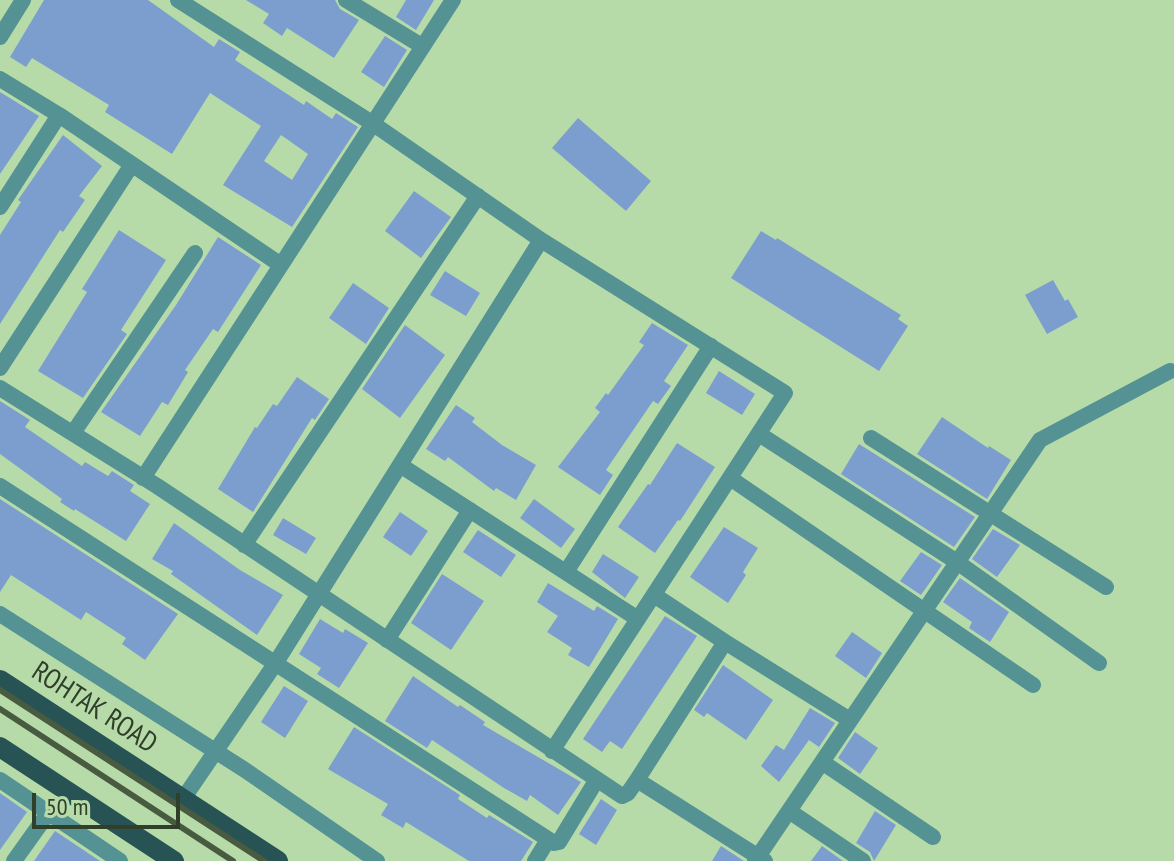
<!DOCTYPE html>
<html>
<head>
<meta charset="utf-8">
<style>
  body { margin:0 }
  #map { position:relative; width:1174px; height:861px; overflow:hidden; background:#b6dba8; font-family:"PT Sans Narrow",sans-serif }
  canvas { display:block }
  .scale { position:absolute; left:32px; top:793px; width:148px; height:36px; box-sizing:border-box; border:4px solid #303f2a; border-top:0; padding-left:10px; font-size:24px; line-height:28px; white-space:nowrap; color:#303f2a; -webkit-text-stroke:6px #b6dba8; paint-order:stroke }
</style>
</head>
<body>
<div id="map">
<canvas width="1174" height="861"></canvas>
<div class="scale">50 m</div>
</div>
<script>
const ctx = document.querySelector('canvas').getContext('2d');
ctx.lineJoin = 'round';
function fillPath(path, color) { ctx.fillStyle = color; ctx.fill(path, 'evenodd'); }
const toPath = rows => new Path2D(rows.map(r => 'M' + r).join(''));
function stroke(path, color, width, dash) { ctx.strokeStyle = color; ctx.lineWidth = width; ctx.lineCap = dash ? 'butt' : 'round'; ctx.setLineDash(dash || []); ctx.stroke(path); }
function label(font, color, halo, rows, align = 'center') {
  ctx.font = font + ' "PT Sans Narrow",sans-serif'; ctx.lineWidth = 7; ctx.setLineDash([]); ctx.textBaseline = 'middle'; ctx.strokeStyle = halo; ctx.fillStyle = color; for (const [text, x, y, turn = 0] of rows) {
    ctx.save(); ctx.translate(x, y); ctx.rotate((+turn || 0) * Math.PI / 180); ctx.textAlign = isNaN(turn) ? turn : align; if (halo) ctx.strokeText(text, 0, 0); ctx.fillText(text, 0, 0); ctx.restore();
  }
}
fillPath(toPath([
  [44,0,148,0,214,47,219,39,240,52,235,60,304,105,306,101,332,119,336,113,358,127,292,227,223,185,261,126,210,93,172,154,105,112,109,105,32,58,26,67,10,57],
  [281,135,308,154,292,180,264,161],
  [246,0,335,0,340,9,359,20,334,58,287,28,282,36,263,23,269,14],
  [406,0,434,0,416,30,396,17],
  [385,36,407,50,384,87,361,72],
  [0,92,39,116,0,174],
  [578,118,651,181,626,211,552,148],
  [63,135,102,166,79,196,85,200,63,232,60,230,0,324,0,235,21,202,18,200],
  [414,191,451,217,421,258,385,231],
  [119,230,166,260,121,330,127,334,83,398,38,371,87,292,82,289],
  [761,231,776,240,777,238,901,315,898,319,908,326,879,371,731,278],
  [218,237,261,265,218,332,213,329,185,370,188,372,168,405,162,402,140,436,101,412,176,305],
  [445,271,480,293,466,316,430,295],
  [1053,280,1065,301,1068,299,1078,317,1047,334,1025,295],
  [353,283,389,308,366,344,329,318],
  [652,323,688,345,664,381,671,386,658,404,653,401,606,470,613,475,600,495,558,467,600,412,595,408,606,393,608,395,644,345,639,342],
  [405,325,445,355,400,418,362,389],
  [719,371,755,394,742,415,706,393],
  [297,377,329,399,315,420,312,418,253,512,218,489,255,427,257,428,273,404,277,406],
  [0,401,30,420,25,427,82,466,85,462,108,476,112,471,134,485,130,491,150,504,126,541,75,509,74,511,60,502,62,499,0,454],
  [456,405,475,418,472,422,502,445,536,465,516,500,496,488,494,491,448,457,445,461,426,449],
  [942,417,988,448,989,446,1011,460,987,499,917,454],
  [677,443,715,467,680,521,678,520,655,553,618,527,648,484,650,485],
  [859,444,975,517,954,547,841,474],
  [0,499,178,614,145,660,122,644,126,638,86,612,81,620,11,575,0,592],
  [534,499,575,529,561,548,520,518],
  [400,512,428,531,411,556,383,537],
  [283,518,316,538,306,554,273,535],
  [174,523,240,570,283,595,257,635,171,574,173,571,152,559],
  [724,527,758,548,743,572,746,575,728,603,690,577],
  [993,529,1020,545,997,577,972,559],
  [478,530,516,555,501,577,463,552],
  [921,552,942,565,921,595,900,581],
  [603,554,639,577,625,598,592,572],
  [442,574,484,601,451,650,411,623],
  [960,578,1009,612,990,642,969,628,972,622,943,602],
  [548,583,594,611,597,606,618,619,589,667,568,655,572,648,547,632,558,616,537,602],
  [665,616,697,636,622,749,610,741,602,752,583,739],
  [320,619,343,633,345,629,368,643,339,688,317,674,321,668,299,654],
  [852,632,882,653,866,678,835,656],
  [723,665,773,700,746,740,707,713,704,717,694,710],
  [413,676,458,707,460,705,485,722,483,725,581,782,558,815,530,795,527,801,504,788,432,740,427,748,385,721],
  [284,686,308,701,285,738,261,722],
  [810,708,835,723,819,747,809,740,779,782,761,766,776,745,784,750],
  [354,727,460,795,458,799,487,818,489,815,533,842,521,861,469,861,406,822,403,828,381,815,388,804,328,769],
  [855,732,878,748,860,774,838,758],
  [0,793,27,812,0,850],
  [601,799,617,810,596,845,579,834],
  [875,811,896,825,874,861,870,852,856,843],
  [55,831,100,861,34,861],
  [721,846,744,861,712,861],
  [822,846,843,861,811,861]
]), '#7c9ecf');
stroke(toPath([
  [178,0,372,123,541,240,785,393,552,751],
  [346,0,422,46],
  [0,37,23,0],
  [0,79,59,115,281,265],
  [0,207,59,115],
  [0,368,131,166],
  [0,388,157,486,622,796,628,793,637,780,725,642,654,595],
  [73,433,195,253],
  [759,434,957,562,1099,663],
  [871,438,1106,587],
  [400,465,638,619],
  [143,478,453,0],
  [730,478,1033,685],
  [0,486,554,843,559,842,596,781],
  [244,545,478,196],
  [566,572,711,346],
  [0,614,245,770,377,861],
  [387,640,470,510],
  [725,642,850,720],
  [822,762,933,837],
  [0,780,120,861],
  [637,780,765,861],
  [183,799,275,664,541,240],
  [789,811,863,861],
  [14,861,49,812],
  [535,861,548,840],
  [755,861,1040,440,1170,371]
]), '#559293', 16);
stroke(toPath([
  [0,680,278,861],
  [0,747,174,861]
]), '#275354', 20);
stroke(toPath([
  [0,690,264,861],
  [0,709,233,861]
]), '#485b41', 6);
label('28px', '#303f2a', '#b6dba8', [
  ["ROHTAK ROAD",94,708,33]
]);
</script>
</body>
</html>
